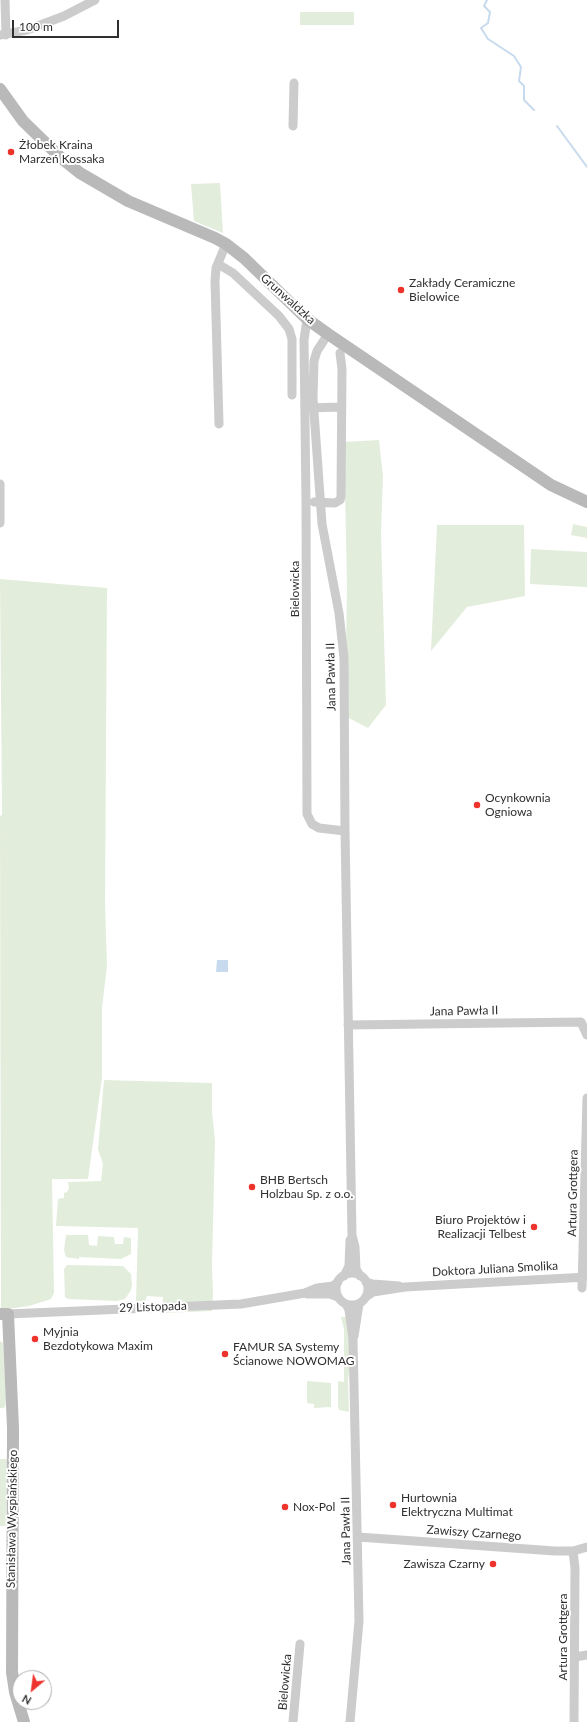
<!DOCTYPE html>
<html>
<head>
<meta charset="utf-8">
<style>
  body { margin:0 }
  #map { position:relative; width:587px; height:1722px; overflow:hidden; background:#fff; font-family:Lato,sans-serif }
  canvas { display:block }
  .north { position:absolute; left:12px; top:1670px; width:40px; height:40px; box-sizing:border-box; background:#fff; border:1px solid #acacac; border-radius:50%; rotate:209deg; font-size:11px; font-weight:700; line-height:16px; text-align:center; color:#2f2f2f }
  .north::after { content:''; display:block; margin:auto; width:14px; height:18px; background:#ed332b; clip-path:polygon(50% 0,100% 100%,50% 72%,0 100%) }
  .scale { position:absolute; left:12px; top:20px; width:107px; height:18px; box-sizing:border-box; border:2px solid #2f2f2f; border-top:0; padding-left:5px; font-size:12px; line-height:14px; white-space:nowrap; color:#2f2f2f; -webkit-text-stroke:3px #fff; paint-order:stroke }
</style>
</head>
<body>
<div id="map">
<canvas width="587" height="1722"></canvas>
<div class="north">N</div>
<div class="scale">100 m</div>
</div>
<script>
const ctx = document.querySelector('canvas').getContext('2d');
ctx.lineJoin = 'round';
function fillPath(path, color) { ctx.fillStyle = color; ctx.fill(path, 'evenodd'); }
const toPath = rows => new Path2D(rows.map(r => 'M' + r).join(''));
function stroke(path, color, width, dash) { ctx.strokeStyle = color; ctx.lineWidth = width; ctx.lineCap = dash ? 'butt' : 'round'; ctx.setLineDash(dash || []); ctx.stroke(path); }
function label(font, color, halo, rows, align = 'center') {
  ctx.font = font + ' Lato,sans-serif'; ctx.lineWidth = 4; ctx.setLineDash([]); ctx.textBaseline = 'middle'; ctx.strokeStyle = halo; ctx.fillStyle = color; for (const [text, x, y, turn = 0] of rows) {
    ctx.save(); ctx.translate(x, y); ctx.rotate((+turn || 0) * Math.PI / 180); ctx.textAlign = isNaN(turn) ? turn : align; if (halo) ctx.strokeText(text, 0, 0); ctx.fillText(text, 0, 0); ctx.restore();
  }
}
fillPath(toPath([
  [300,12,354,12,354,25,300,25],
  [220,183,223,233,194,221,191,184],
  [379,440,383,476,381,534,386,705,368,728,345,716,347,585,344,442],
  [573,524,587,527,587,538,571,535],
  [437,525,524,525,525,596,467,607,431,651],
  [531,549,587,552,587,587,530,584],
  [0,579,107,588,105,903,107,966,102,1008,102,1078,88,1179,52,1179,54,1293,51,1299,29,1306,1,1310,0,816,2,815],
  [104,1080,212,1083,212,1112,215,1140,212,1266,213,1293,212,1311,162,1313,163,1297,147,1296,145,1301,136,1301,138,1228,56,1226,58,1199,64,1198,64,1193,67,1192,69,1188,68,1182,101,1181,103,1164,98,1149],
  [66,1235,88,1235,89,1245,97,1246,98,1236,114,1237,115,1244,123,1244,124,1237,131,1238,131,1254,121,1259,79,1257,79,1259,66,1257,64,1250],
  [67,1265,123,1266,131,1274,132,1285,131,1290,125,1299,117,1301,68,1299,65,1297,64,1269],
  [341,1317,349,1317,351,1357,348,1381,349,1412,339,1410,338,1406,338,1381,344,1382,344,1329],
  [0,1341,3,1343,6,1400,5,1407,3,1408,0,1408],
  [307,1381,331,1383,331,1407,314,1408,314,1404,307,1403],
  [0,1459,7,1459,6,1526,0,1526]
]), '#e3eddc');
fillPath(toPath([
  [217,960,228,960,228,972,216,972]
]), '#c8dbee');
stroke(toPath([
  [487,0,484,6,490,12,488,23,481,28,488,39,514,56,521,67,519,81,524,86,524,100,534,110],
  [557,126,587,167]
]), '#c8dbee', 2);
stroke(toPath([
  [5,0,6,35],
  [0,35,27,30,64,16,95,0],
  [293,126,294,83],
  [218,264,233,273,279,316,289,329,292,339,292,395],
  [307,319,304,340,306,502,307,814,312,824,319,828,345,831],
  [328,334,317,351,314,361,313,398,322,524,339,613,344,658,345,831,352,1235,355,1247,356,1269,360,1276],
  [308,408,341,407],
  [219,424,215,281,216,268,226,244],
  [0,484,0,523],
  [314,502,335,503,340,500,341,497,342,369,340,353],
  [348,1025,581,1022,587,1035],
  '336 1289a16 16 0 1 1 32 0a16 16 0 1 1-32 0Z',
  [344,1276,349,1266,350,1240],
  [366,1282,373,1284,399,1286],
  [582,1288,587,1098],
  [307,1294,330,1294,338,1297],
  [367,1296,373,1292,405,1287,587,1277],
  [346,1304,349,1310,353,1339,359,1621,350,1722],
  [8,1314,241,1304,305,1293,317,1288,333,1286,338,1282],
  [354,1336,359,1304],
  [358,1537,555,1551,573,1551,587,1547],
  [573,1551,575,1568,574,1722],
  [575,1657,587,1655],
  [293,1722,300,1644]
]), '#ccc', 9);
stroke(toPath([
  [0,89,23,121,60,157,80,173,128,201,215,238,226,244,244,258,307,319,328,334,551,485,587,502],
  [0,1314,8,1314,13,1428,12,1672,15,1692,24,1722]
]), '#b9b9b9', 12);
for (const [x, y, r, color] of [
  [11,152,4,"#ed332b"],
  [401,290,4,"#ed332b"],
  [477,805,4,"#ed332b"],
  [252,1187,4,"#ed332b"],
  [534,1227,4,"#ed332b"],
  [35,1339,4,"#ed332b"],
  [225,1354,4,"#ed332b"],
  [393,1505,4,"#ed332b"],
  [285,1507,4,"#ed332b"],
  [493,1564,4,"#ed332b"]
]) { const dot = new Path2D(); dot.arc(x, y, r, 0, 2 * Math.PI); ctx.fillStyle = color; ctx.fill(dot); stroke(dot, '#fff', 1.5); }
label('12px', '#2f2f2f', '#fff', [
  ["Żłobek Kraina",19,145],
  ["Marzeń Kossaka",19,159],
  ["Zakłady Ceramiczne",409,283],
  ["Bielowice",409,297],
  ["Ocynkownia",485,798],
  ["Ogniowa",485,812],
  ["BHB Bertsch",260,1180],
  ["Holzbau Sp. z o.o.",260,1194],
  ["Biuro Projektów i",526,1220,"right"],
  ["Realizacji Telbest",526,1234,"right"],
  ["Myjnia",43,1332],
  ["Bezdotykowa Maxim",43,1346],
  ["FAMUR SA Systemy",233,1347],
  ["Ścianowe NOWOMAG",233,1361],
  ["Hurtownia",401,1498],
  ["Elektryczna Multimat",401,1512],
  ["Nox-Pol",293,1507],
  ["Zawisza Czarny",485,1564,"right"]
], 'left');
label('12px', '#2f2f2f', '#fff', [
  ["Grunwaldzka",288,299,42],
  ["Bielowicka",295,589,-90],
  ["Jana Pawła II",331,677,-91],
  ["Jana Pawła II",464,1011,-1],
  ["Artura Grottgera",573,1193,-89],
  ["Doktora Juliana Smolika",495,1269,-3],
  ["29 Listopada",153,1307,-2],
  ["Stanisława Wyspiańskiego",12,1519,-89],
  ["Jana Pawła II",346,1531,-91],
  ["Zawiszy Czarnego",474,1533,4],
  ["Artura Grottgera",563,1637,-90],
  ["Bielowicka",285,1682,-85]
]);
</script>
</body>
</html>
